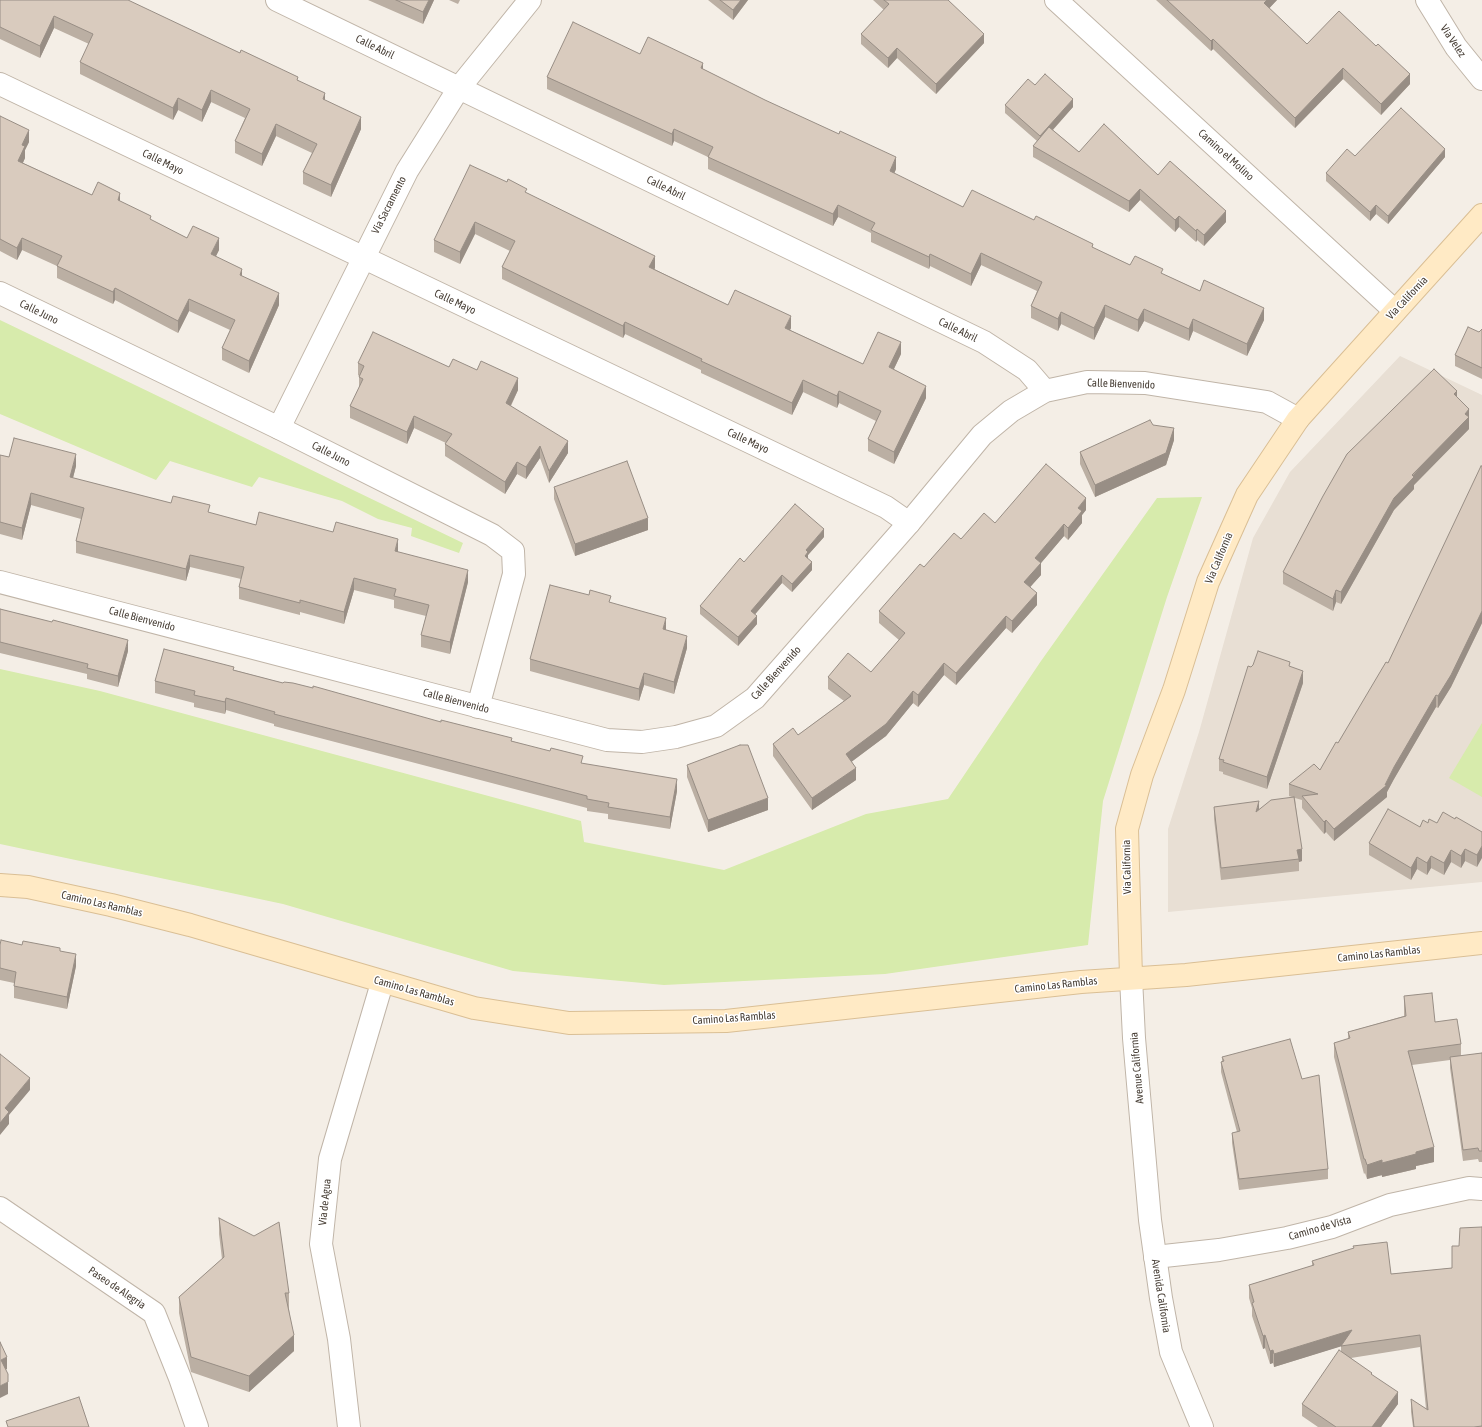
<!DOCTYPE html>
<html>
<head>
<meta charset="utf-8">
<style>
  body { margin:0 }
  canvas { display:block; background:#f4eee6 }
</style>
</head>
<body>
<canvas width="1482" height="1427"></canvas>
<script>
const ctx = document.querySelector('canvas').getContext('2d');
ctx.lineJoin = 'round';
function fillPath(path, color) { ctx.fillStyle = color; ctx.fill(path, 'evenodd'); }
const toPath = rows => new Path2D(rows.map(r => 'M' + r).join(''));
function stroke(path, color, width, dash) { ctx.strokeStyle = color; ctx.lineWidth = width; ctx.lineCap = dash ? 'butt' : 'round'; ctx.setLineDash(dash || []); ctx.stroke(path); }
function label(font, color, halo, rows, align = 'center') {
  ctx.font = font + ' "Asap Condensed",sans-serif'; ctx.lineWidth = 3; ctx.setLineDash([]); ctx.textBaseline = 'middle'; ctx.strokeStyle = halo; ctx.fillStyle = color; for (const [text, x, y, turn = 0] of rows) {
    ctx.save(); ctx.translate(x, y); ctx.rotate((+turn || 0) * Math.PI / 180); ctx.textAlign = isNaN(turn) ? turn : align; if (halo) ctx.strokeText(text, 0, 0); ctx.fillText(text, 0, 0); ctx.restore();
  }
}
fillPath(toPath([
  [1400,356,1482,395,1482,882,1168,912,1168,829,1199,732,1253,538,1290,472]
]), '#e8dfd4');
fillPath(toPath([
  [0,320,463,543,459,553,411,536,412,528,378,519,342,501,259,477,252,487,170,461,156,480,0,414],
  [1202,497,1167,597,1103,801,1088,945,885,974,664,985,513,971,283,904,0,844,0,669,100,691,581,821,584,842,724,870,866,814,948,799,1041,661,1157,498],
  [1482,723,1482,797,1449,778]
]), '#d7ebac');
const minor = toPath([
  [277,0,984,342,1027,370,1045,391],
  [0,84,886,507,909,523],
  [0,293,279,428,492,535,513,551,514,574,478,707],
  [0,1208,154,1313,180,1378,197,1427],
  [1155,1257,1219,1250,1287,1238,1332,1227,1390,1205,1469,1188,1482,1189]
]);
const tertiary = toPath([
  [1056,0,1395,311],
  [1427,0,1456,47,1482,79],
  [279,428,407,171,459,88,530,0],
  [0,582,607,740,642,742,676,737,716,726,755,698,909,523,982,435,1011,411,1045,391,1087,382,1145,383,1267,402,1298,419],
  [1131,978,1134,1038,1150,1220,1161,1298,1171,1352,1202,1427],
  [349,1427,339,1339,321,1244,330,1159,382,983]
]);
const secondary = toPath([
  [0,885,28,887,111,905,190,925,474,1008,569,1023,726,1021,1081,982,1186,975,1482,943],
  [1131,978,1127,829,1142,775,1174,690,1208,582,1247,495,1298,419,1482,215]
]);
stroke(minor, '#c0b5a8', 24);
stroke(tertiary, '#c0b5a8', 24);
stroke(secondary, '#dabf95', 24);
stroke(minor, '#fff', 22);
stroke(tertiary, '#fff', 22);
stroke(secondary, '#ffeac5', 22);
fillPath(toPath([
  [0,0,298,80,325,100,361,129,331,197,303,184,303,172,312,153,276,136,262,166,235,153,235,141,245,118,211,102,202,122,178,110,173,120,80,74,80,62,89,44,54,28,40,58,0,39],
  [368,0,434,0,423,24],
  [449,0,460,0,458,4],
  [708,0,748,0,733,20],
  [873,0,948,0,984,43,936,94,897,58,888,68,861,44,861,34,884,10],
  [1156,0,1277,0,1269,8,1307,44,1410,84,1381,115,1343,79,1295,128,1213,49,1211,51],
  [640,54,703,69,896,169,894,174,963,207,1034,220,1130,265,1163,274,1264,320,1247,356,1193,331,1189,341,1144,321,1138,332,1105,317,1094,340,1061,324,1058,331,1031,318,1031,306,1037,291,981,265,971,286,930,266,929,269,871,242,871,233,838,217,833,226,708,169,708,157,674,141,672,146,547,89,547,77],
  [1035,85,1073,107,1053,130,1079,152,1158,175,1226,222,1204,246,1197,240,1196,242,1179,227,1175,232,1140,200,1129,212,1033,157,1033,146,1037,141,1005,113,1005,105],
  [0,116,29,142,25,150,25,158,23,163,92,195,120,201,151,220,187,238,219,250,216,256,242,276,279,305,249,373,222,360,222,348,230,330,189,311,178,333,115,300,113,304,57,278,57,266,22,250,17,260,0,251],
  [1355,156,1445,157,1388,224,1376,214,1370,221,1326,181,1326,173],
  [527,193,655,268,654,269,728,305,791,328,790,330,863,364,901,354,894,369,926,398,894,464,868,451,868,439,876,421,839,403,837,408,803,392,792,415,701,373,701,370,625,334,623,338,502,279,502,267,510,251,475,234,460,264,434,252,434,240],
  [1482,329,1482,379,1455,366,1455,355],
  [358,363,449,367,518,390,511,406,568,453,549,483,540,458,526,479,517,474,505,494,445,456,445,444,446,443,414,428,407,444,350,418,350,406,359,388,359,376,358,375],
  [1457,397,1469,421,1469,429,1414,485,1414,489,1394,510,1341,604,1336,602,1333,611,1283,584,1283,572],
  [1153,425,1174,440,1166,465,1095,497,1080,464,1080,452],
  [0,455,9,457,76,466,73,478,256,525,398,551,398,552,468,582,450,654,421,647,421,635,426,616,394,608,394,600,354,590,344,624,300,612,300,615,239,599,239,587,241,579,190,567,186,581,76,553,76,541,81,519,31,505,22,540,0,534],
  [1482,466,1482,623,1451,687,1438,708,1436,707,1394,779,1387,792,1387,797,1334,841,1326,832,1324,834,1302,808,1302,800,1295,798,1302,861,1299,862,1299,871,1221,880,1214,819,1214,807,1259,809,1292,797,1289,796,1289,784,1320,770,1338,743,1388,663],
  [554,487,648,530,575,556,554,499],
  [1086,510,1082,515,1082,523,1068,540,1064,536,1041,563,1041,575,1030,587,1037,605,1012,633,1006,628,956,685,944,675,918,707,913,703,886,736,852,761,856,780,812,810,773,756,773,744,798,735,844,701,828,689,828,677,871,672,899,640,879,623,879,611,924,567,961,539,995,523],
  [824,537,808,555,808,559,812,570,792,592,782,583,755,614,757,624,738,646,700,614,700,606,744,562],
  [611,603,666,630,687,648,674,694,644,685,639,701,530,671,530,659],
  [0,609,128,651,118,687,87,679,87,674,0,653],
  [1251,667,1290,667,1303,683,1267,789,1223,774,1223,772,1219,771,1219,759],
  [234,670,283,683,512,741,583,764,677,791,670,829,608,819,608,814,587,811,587,808,274,726,274,724,226,710,225,714,194,707,194,703,155,693,155,681],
  [687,765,768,810,708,832,687,777],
  [1455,819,1482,832,1477,867,1465,861,1461,868,1451,862,1444,875,1431,868,1427,875,1417,869,1411,880,1369,855,1369,843,1420,827,1428,823,1437,823],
  [0,945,22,945,60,951,76,966,67,1009,14,998,14,983,0,980],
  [1404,996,1461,1044,1461,1056,1482,1053,1482,1162,1479,1162,1478,1159,1463,1161,1450,1068,1450,1060,1412,1065,1434,1162,1416,1166,1416,1169,1382,1177,1382,1175,1367,1179,1365,1173,1364,1174,1334,1057,1334,1043,1348,1039,1348,1032,1404,1016],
  [1222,1057,1328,1169,1328,1179,1239,1190,1232,1143,1232,1133,1237,1132,1221,1072,1221,1062,1222,1061],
  [219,1218,289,1293,289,1309,294,1351,249,1392,191,1372,179,1313,179,1297,222,1259,219,1234],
  [1482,1227,1482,1427,1413,1427,1411,1412,1411,1399,1426,1409,1420,1347,1351,1358,1372,1375,1398,1404,1381,1427,1318,1427,1302,1416,1302,1404,1341,1351,1341,1346,1274,1367,1273,1363,1270,1364,1265,1348,1263,1349,1252,1316,1252,1308,1249,1298,1249,1285,1312,1266,1312,1261,1391,1274,1452,1268,1459,1246]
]), '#bbafa3');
fillPath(toPath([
  [429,0,434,0,423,24,423,12],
  [741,0,748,0,733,20,733,10],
  [1267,0,1277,0,1264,14,1264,3],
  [54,16,54,28,40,58,40,46],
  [984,34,984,43,936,94,936,84],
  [1213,39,1213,49,1211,51,1211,41],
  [897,48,897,58,888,68,888,58],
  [703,63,703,75,701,68],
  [1343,68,1343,79,1295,128,1295,118],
  [1410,74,1410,84,1381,115,1381,104],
  [211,90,211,102,202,122,202,110],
  [325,93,325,105,323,99],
  [178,98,178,110,173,120,173,108],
  [1073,99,1073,107,1040,144,1040,136],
  [361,117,361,129,331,197,331,185],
  [276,124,276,136,262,166,262,154],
  [674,129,674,141,672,146,672,134],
  [29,130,29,142,25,150,25,158,18,173,18,161,22,145],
  [1445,149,1445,157,1388,224,1388,216],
  [896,157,896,169,890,183,890,171],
  [1140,189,1140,200,1129,212,1129,201],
  [120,193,120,205,118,200],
  [838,205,838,217,833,226,833,214],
  [1376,205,1376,214,1370,221,1370,212],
  [1226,211,1226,222,1204,246,1204,235],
  [1179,216,1179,227,1175,232,1175,220],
  [475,222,475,234,460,264,460,252],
  [1197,229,1197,240,1196,242,1196,231],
  [22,238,22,250,17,260,17,248],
  [219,238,219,250,211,266,211,254],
  [981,253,981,265,971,286,971,274],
  [930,254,930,266,929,269,929,257],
  [655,256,655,268,649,279,649,267],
  [242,269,242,281,240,275],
  [115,288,115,300,113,304,113,292],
  [279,293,279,305,249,373,249,361],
  [189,299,189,311,178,333,178,321],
  [1105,305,1105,317,1094,340,1094,328],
  [1264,308,1264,320,1247,356,1247,344],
  [1144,309,1144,321,1138,332,1138,320],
  [1061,312,1061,324,1058,331,1058,319],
  [791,316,791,328,785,340,785,328],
  [1193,319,1193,331,1189,341,1189,329],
  [625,322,625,334,623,338,623,326],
  [901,342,901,354,889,379,889,367],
  [518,378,518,390,506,415,506,403],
  [803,380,803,392,792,415,792,403],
  [926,386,926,398,894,464,894,452],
  [839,391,839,403,837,408,837,396],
  [1457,391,1457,403,1454,394],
  [1469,409,1469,429,1414,485,1414,489,1394,510,1341,604,1341,592,1394,498],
  [414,416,414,428,407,444,407,432],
  [1174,428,1174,440,1166,465,1095,497,1095,485],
  [568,441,568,453,549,483,549,471],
  [540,446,540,458,526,479,526,467],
  [76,454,76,466,70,489,70,477],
  [517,462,517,474,505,494,505,482],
  [31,493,31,505,22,540,22,528],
  [1086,498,1086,510,1082,515,1082,523,1068,540,1068,528,1078,508],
  [648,518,648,530,575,556,575,544],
  [1064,524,1064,536,1041,563,1041,575,1024,594,1024,582,1035,558],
  [824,529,824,537,808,555,808,560,805,556,806,550],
  [398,539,398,551,395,563,395,551],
  [190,555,190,567,186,581,186,569],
  [812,562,812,570,792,592,792,584],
  [468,570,468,582,450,654,450,642],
  [782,575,782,583,751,619,751,611],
  [354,578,354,590,344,624,344,612],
  [1336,590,1336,602,1333,611,1333,599],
  [1037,593,1037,605,1012,633,1012,621],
  [1482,611,1482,623,1451,687,1438,708,1438,696],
  [757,616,757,624,738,646,738,637],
  [1006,616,1006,628,956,685,956,673],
  [666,618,666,630,663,641,663,629],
  [687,636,687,648,674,694,674,682],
  [128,640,128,651,118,687,118,676],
  [944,663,944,675,918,707,918,695],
  [1303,671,1303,683,1267,789,1267,777],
  [644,673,644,685,639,701,639,689],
  [913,691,913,703,886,736,846,766,846,754],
  [1436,695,1436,707,1394,779,1387,792,1387,797,1334,841,1334,829,1385,785,1394,767],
  [226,698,226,710,225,714,225,702],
  [856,768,856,780,812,810,812,798],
  [677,779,677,791,670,829,670,817],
  [768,798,768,810,708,832,708,820],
  [1259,801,1259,813,1256,812],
  [1326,820,1326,832,1324,834,1324,822],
  [1482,846,1482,858,1477,867,1477,855],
  [1302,849,1302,861,1299,862,1297,850],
  [1465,849,1465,861,1461,868,1461,856],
  [1451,850,1451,862,1444,875,1444,863],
  [1431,856,1431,868,1427,875,1427,863],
  [1417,857,1417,869,1411,880,1411,868],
  [76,954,76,966,67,1009,67,997],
  [30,1078,30,1090,9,1115,9,1124,0,1135,0,1123,5,1108],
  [1434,1147,1434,1162,1416,1166,1416,1169,1382,1177,1382,1163,1416,1152],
  [1382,1160,1382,1175,1367,1179,1367,1165],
  [1352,1330,1352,1343,1274,1367,1274,1354],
  [294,1335,294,1351,249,1392,249,1376],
  [1265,1335,1265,1348,1263,1349,1263,1336],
  [1273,1350,1273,1363,1270,1364,1270,1351],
  [7,1357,7,1369,1,1372,1,1360],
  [8,1382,8,1394,0,1398,0,1386],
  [1398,1392,1398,1404,1381,1427,1372,1427]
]), '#988e85');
const building = toPath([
  [0,0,128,0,240,53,241,50,298,77,297,80,325,93,323,99,361,117,331,185,303,172,317,144,276,124,262,154,235,141,250,109,211,90,202,110,178,98,173,108,80,62,93,34,54,16,40,46,0,27,0,0],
  [396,0,429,0,423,12,396,0],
  [720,0,741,0,733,10,720,0],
  [884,0,948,0,984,34,936,84,897,48,888,58,861,34,889,4,884,0],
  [1167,0,1267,0,1264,3,1307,44,1339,11,1376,46,1378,44,1410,74,1381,104,1343,68,1295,118,1213,39,1211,41,1167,0],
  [573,22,640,54,648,37,703,63,701,68,765,100,839,134,840,131,896,157,890,171,963,207,972,190,1034,220,1036,216,1093,244,1092,247,1130,265,1135,256,1163,269,1161,273,1200,291,1204,280,1264,308,1247,344,1193,319,1189,329,1144,309,1138,320,1105,305,1094,328,1061,312,1058,319,1031,306,1042,282,981,253,971,274,930,254,929,257,871,230,875,223,838,205,833,214,708,157,713,147,674,129,672,134,547,77,573,22],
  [1045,74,1073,99,1040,136,1005,105,1028,79,1035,85,1045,74],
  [1401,108,1445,149,1388,216,1376,205,1370,212,1326,173,1347,149,1355,156,1401,108],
  [0,116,29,130,22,145,25,146,18,161,92,195,98,182,120,193,118,200,151,216,150,219,187,238,193,226,219,238,211,254,242,269,240,275,279,293,249,361,222,348,235,320,189,299,178,321,115,288,113,292,57,266,62,256,22,238,17,248,0,239,0,116],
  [1104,124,1158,175,1170,161,1226,211,1204,235,1197,229,1196,231,1179,216,1175,220,1140,189,1129,201,1033,146,1049,127,1079,152,1104,124],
  [470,165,507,182,508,179,527,189,525,192,655,256,649,267,728,305,735,290,791,316,785,328,863,364,878,332,901,342,889,367,926,386,894,452,868,439,881,411,839,391,837,396,803,380,792,403,701,361,702,359,625,322,623,326,502,267,515,241,475,222,460,252,434,240,470,165],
  [1468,327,1479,332,1482,329,1482,368,1455,355,1468,327],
  [373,332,449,367,453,359,477,370,481,361,518,378,506,403,568,441,549,471,540,446,526,467,517,462,505,482,445,444,452,434,414,416,407,432,350,406,363,379,359,377,364,366,358,363,373,332],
  [1434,369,1457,391,1454,394,1469,409,1465,414,1469,417,1412,475,1414,477,1394,498,1341,592,1336,590,1333,599,1283,572,1323,496,1347,454,1434,369],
  [1150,420,1153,425,1174,428,1166,453,1095,485,1080,452,1150,420],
  [14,438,76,454,70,477,171,503,173,496,210,505,208,512,256,525,259,512,333,532,336,522,398,539,395,551,468,570,450,642,421,635,429,605,394,596,396,589,354,578,344,612,300,600,300,603,239,587,244,567,190,555,186,569,76,541,84,508,31,493,22,528,0,522,0,455,9,457,14,438],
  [627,461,648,518,575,544,554,487,627,461],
  [1046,464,1086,498,1078,508,1082,511,1068,528,1064,524,1035,558,1041,563,1024,582,1037,593,1012,621,1006,616,956,673,944,663,918,695,913,691,886,724,846,754,856,768,812,798,773,744,793,728,798,735,851,696,828,677,848,653,871,672,905,633,879,611,920,564,924,567,954,533,961,539,984,513,995,523,1046,464],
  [1481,466,1482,466,1482,611,1451,675,1438,696,1436,695,1394,767,1385,785,1387,785,1334,829,1326,820,1324,822,1302,796,1318,794,1289,784,1314,764,1320,770,1336,742,1338,743,1386,662,1388,663,1481,466],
  [795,504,824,529,806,550,808,552,805,556,812,562,792,584,782,575,751,611,757,616,738,637,700,606,740,558,744,562,795,504],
  [550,585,589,595,590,590,611,596,609,602,666,618,663,629,687,636,674,682,644,673,639,689,530,659,550,585],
  [0,609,52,622,53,620,128,640,118,676,87,668,88,664,0,642,0,609],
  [164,649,234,667,233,670,283,683,284,682,293,683,313,688,313,686,441,722,441,720,512,738,511,741,550,751,551,748,583,756,581,763,677,779,670,817,608,807,609,803,587,799,587,796,274,714,275,712,226,698,225,702,194,695,195,691,155,681,164,649],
  [1258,651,1290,662,1289,666,1303,671,1267,777,1223,762,1224,760,1219,759,1248,666,1251,667,1253,665,1258,651],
  [740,745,748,745,768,798,708,820,687,765,740,745],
  [1294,797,1302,849,1297,850,1299,859,1221,868,1214,807,1259,801,1256,812,1271,800,1294,797],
  [1388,809,1420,827,1423,820,1428,823,1429,819,1437,823,1443,812,1455,819,1456,817,1482,832,1482,846,1477,855,1465,849,1461,856,1451,850,1444,863,1431,856,1427,863,1417,857,1411,868,1369,843,1388,809],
  [1,940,22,945,23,941,60,948,60,951,76,954,67,997,14,986,16,972,0,968,0,945,1,940],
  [1432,993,1435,1022,1457,1019,1461,1044,1408,1051,1434,1147,1416,1152,1416,1154,1382,1163,1382,1160,1367,1165,1365,1159,1364,1159,1334,1043,1350,1038,1348,1032,1406,1016,1404,996,1432,993],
  [1290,1039,1302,1079,1319,1075,1328,1169,1239,1179,1232,1133,1240,1131,1221,1062,1224,1061,1222,1057,1290,1039],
  [1482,1053,1482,1151,1479,1151,1478,1148,1463,1150,1450,1057,1482,1053],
  [0,1054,30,1078,5,1108,9,1112,0,1123,0,1054],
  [219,1218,254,1236,279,1222,289,1293,285,1293,294,1335,249,1376,191,1357,179,1297,224,1257,219,1218],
  [1482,1227,1482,1426,1474,1427,1414,1427,1411,1399,1428,1410,1420,1335,1341,1346,1352,1330,1274,1354,1273,1350,1270,1351,1265,1335,1263,1336,1252,1303,1254,1302,1249,1285,1314,1265,1312,1261,1354,1248,1353,1246,1387,1242,1391,1274,1452,1268,1452,1246,1459,1246,1460,1228,1482,1227],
  [0,1342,7,1357,1,1360,8,1374,8,1382,0,1386,0,1342],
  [1339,1350,1372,1373,1371,1374,1398,1392,1372,1427,1336,1427,1302,1404,1339,1350],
  [79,1397,89,1427,8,1427,6,1421,79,1397]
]);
fillPath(building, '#d9cbbe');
stroke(building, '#988e85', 1);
label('11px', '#473e35', '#fff', [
  ["Via Velez",1453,41,56],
  ["Calle Abril",375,47,26],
  ["Camino el Molino",1226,155,42],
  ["Calle Mayo",163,162,26],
  ["Calle Abril",666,188,26],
  ["Via Sacramento",389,205,-63],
  ["Via California",1407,298,-47],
  ["Calle Mayo",455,302,25],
  ["Calle Juno",39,312,26],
  ["Calle Abril",958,330,26],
  ["Calle Bienvenido",1121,384,2],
  ["Calle Mayo",748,441,25],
  ["Calle Juno",331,454,27],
  ["Via California",1219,558,-67],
  ["Calle Bienvenido",142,619,15],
  ["Calle Bienvenido",776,673,-48],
  ["Calle Bienvenido",456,701,15],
  ["Via California",1127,867,-91],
  ["Camino Las Ramblas",102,904,13],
  ["Camino Las Ramblas",1379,954,-6],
  ["Camino Las Ramblas",1056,985,-6],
  ["Camino Las Ramblas",414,991,16],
  ["Camino Las Ramblas",734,1018,-4],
  ["Avenue California",1137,1068,-95],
  ["Via de Agua",325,1202,-84],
  ["Camino de Vista",1320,1228,-16],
  ["Paseo de Alegria",117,1288,34],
  ["Avenida California",1161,1296,81]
]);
</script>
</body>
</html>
